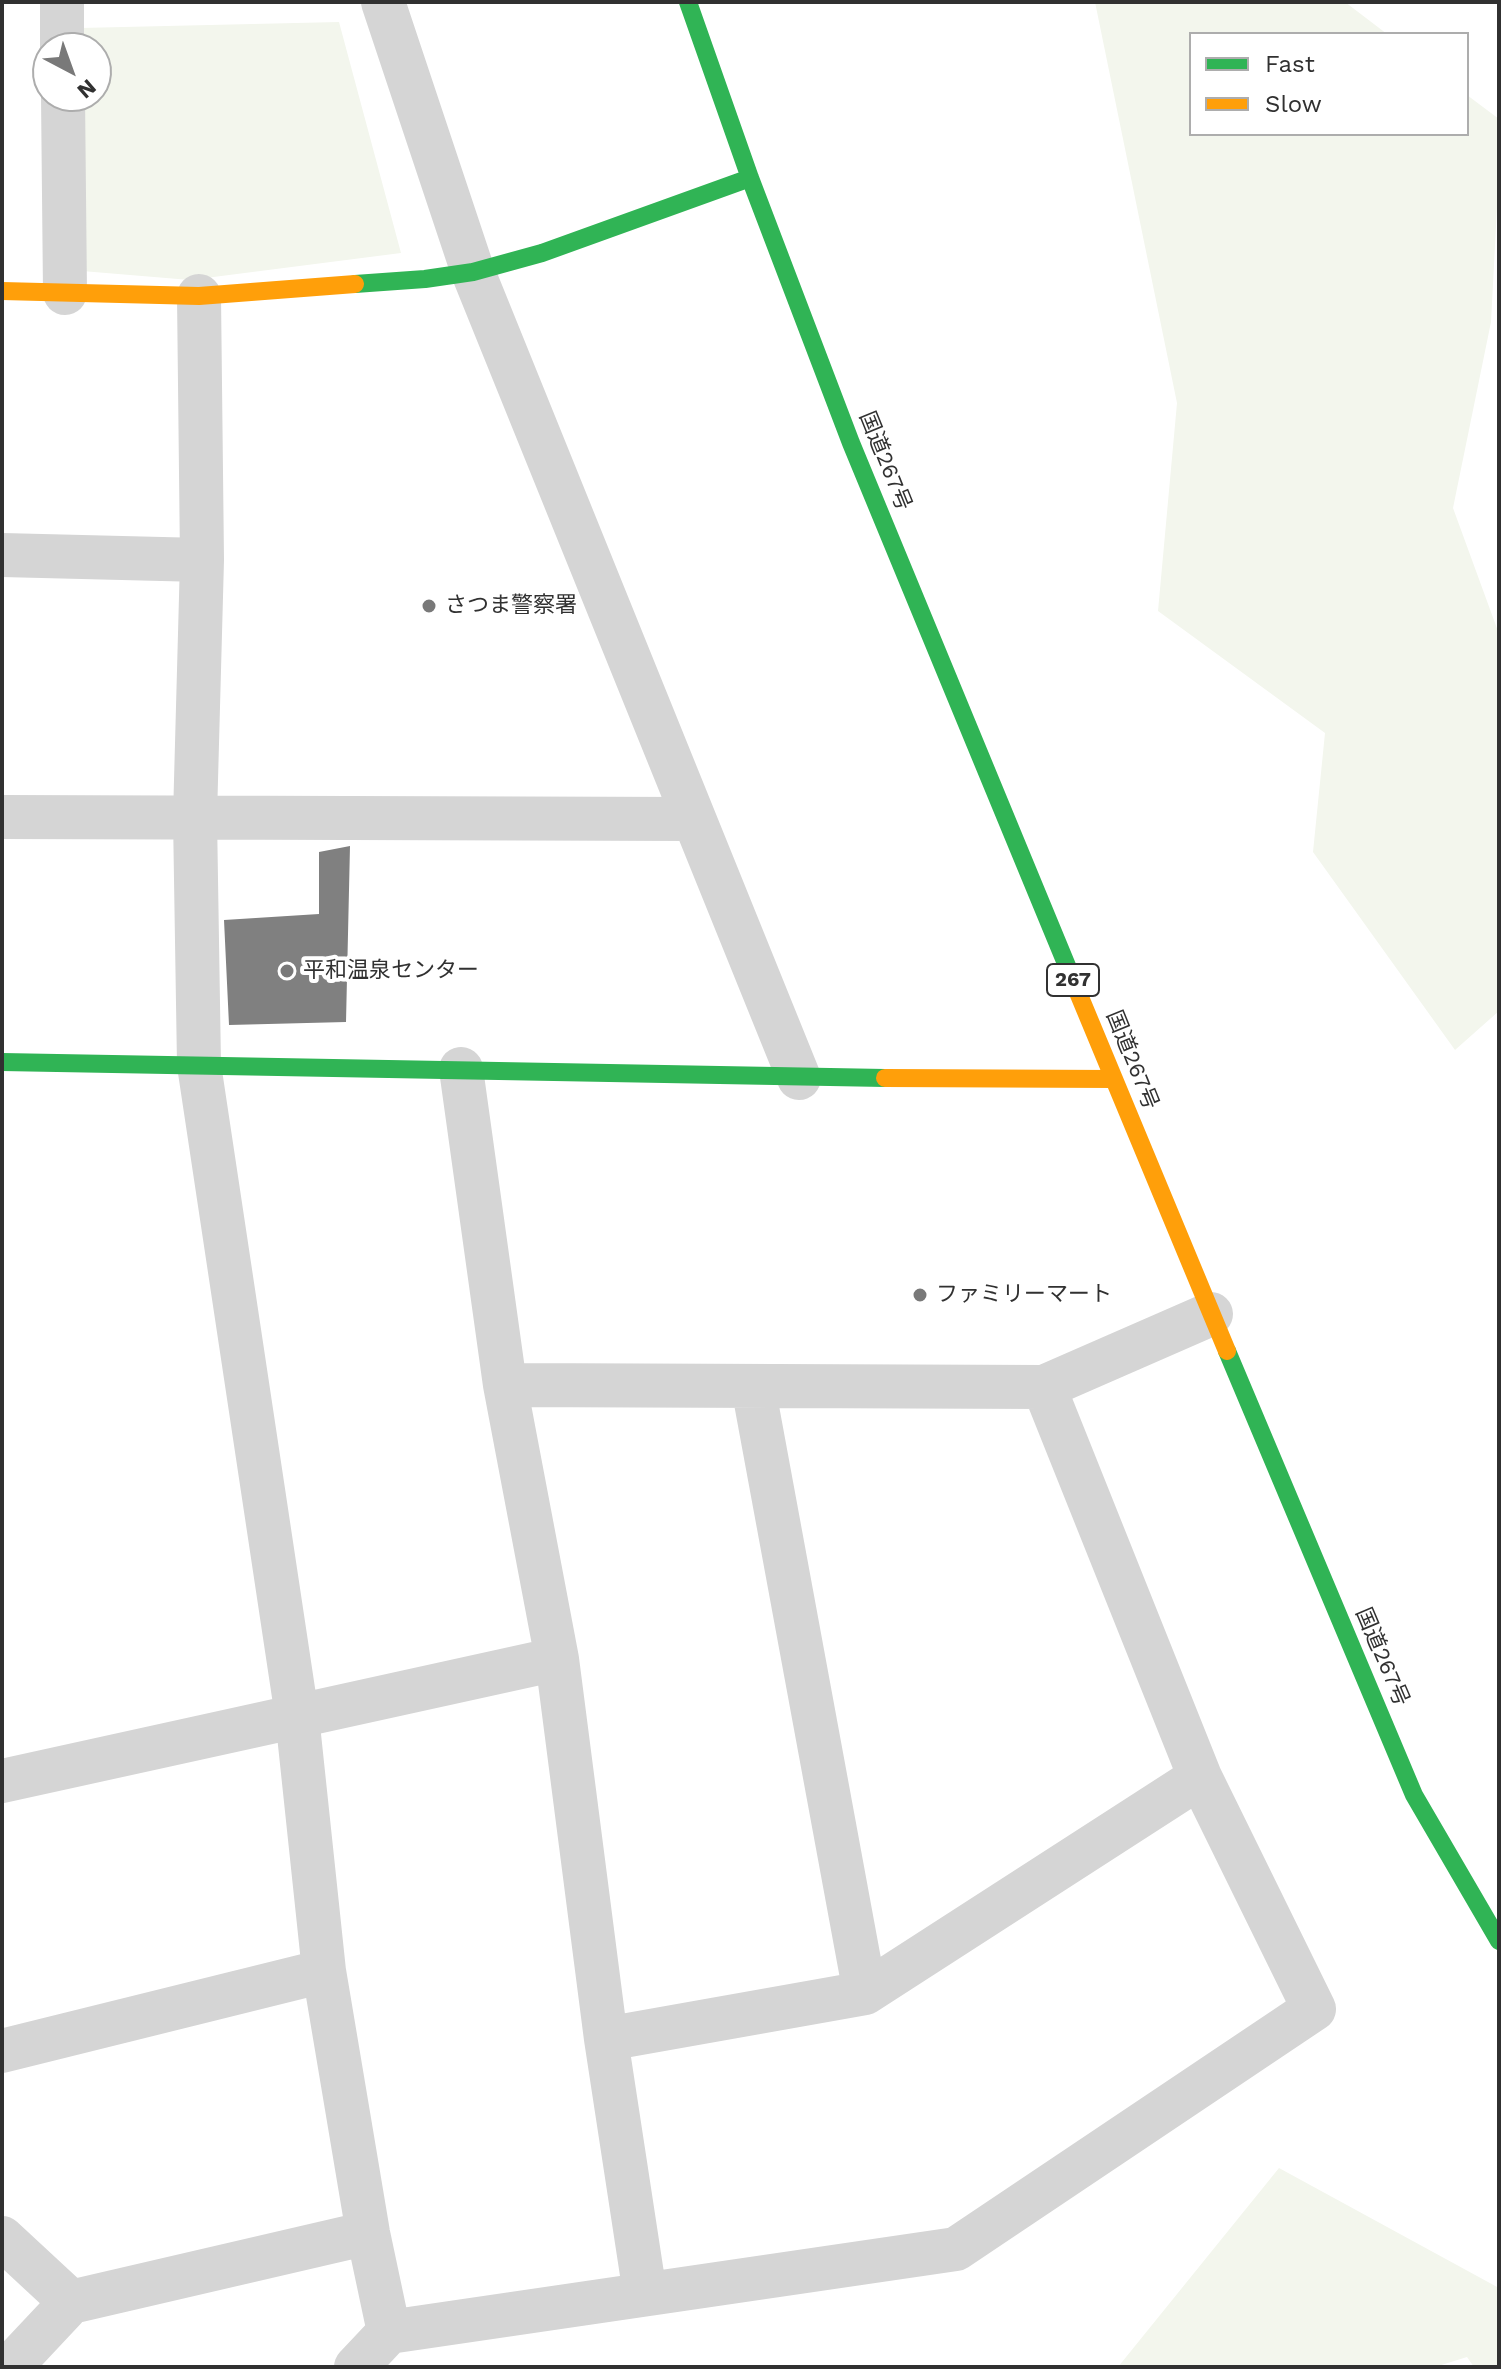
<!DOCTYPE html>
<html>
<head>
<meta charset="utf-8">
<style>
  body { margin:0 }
  #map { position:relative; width:1501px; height:2369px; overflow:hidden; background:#fff; font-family:"Work Sans",sans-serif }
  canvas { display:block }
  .frame { position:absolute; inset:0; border:4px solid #313131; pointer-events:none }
  .legend { position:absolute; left:1189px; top:32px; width:280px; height:104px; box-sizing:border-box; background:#fff; border:2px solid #adadad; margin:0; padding:10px 14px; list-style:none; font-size:24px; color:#313131 }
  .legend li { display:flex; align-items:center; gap:16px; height:40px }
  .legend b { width:40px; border:2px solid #adadad }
  .north { position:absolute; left:32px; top:32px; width:80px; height:80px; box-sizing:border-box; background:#fff; border:2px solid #adadad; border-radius:50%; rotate:139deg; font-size:22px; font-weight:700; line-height:32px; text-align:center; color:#313131 }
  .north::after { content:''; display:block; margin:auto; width:28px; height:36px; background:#797979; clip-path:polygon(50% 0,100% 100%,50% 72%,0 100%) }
</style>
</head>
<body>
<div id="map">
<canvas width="1501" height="2369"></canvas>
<div class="frame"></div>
<ul class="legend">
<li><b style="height:10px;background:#30b455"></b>Fast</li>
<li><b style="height:10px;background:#ff9f0a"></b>Slow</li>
</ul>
<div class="north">N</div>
</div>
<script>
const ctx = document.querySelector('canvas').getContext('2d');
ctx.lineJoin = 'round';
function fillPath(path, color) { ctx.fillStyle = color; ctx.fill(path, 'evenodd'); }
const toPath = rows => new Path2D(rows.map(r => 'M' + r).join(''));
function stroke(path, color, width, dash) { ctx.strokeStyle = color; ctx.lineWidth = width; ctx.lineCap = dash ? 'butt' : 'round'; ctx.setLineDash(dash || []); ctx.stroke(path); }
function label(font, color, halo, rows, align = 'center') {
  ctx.font = font + ' "Work Sans","Noto Sans JP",sans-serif'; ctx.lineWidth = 8; ctx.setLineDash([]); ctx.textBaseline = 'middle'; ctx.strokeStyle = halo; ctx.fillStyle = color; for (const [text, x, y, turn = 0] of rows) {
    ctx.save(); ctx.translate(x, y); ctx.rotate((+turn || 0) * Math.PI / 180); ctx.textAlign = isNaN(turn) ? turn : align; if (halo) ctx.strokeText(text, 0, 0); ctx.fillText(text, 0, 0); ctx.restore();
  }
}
fillPath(toPath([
  [1095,2,1345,2,1387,34,1191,34,1191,134,1467,134,1467,95,1499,119,1499,169,1491,322,1453,508,1499,634,1499,1011,1455,1050,1313,852,1325,733,1158,611,1177,403],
  [339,22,401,253,190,280,82,271,81,96,96,96,96,48,81,48,80,28],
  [1279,2168,1499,2288,1499,2367,1474,2367,1467,2357,1435,2367,1118,2367]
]), '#f3f6ed');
fillPath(toPath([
  [350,846,346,1022,229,1025,224,920,319,914,319,852]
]), '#808080');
stroke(toPath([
  [62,2,62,48],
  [383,2,473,272,799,1078],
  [63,96,65,293],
  [199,296,202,560,195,817,199,1065,297,1716,324,1971,368,2233,389,2332],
  [2,555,202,560],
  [2,817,694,819],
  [461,1069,505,1385,557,1659,606,2039,645,2294],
  [505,1385,1044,1387,1211,1314],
  [753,1386,865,1993],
  [2,1781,557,1659],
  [606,2039,865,1993,1200,1777],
  [2,2051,324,1971],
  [2,2238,71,2302],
  [10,2367,71,2302,368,2233],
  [356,2367,389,2332,956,2249,1314,2009,1200,1777,1044,1387]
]), '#d5d5d5', 44);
stroke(toPath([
  [688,2,750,178,851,443,1072,978],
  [355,284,425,279,473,272,542,253,750,178],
  [2,1062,885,1078],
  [1227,1351,1414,1795,1499,1941]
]), '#30b455', 18);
stroke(toPath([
  [2,291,199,296,355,284],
  [1072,978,1227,1351],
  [885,1078,1114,1079]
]), '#ff9f0a', 18);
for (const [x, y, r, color] of [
  [429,606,8,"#797979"],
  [287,971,8,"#797979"],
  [920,1295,8,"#797979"]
]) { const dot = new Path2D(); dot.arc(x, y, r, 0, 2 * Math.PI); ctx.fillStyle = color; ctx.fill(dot); stroke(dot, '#fff', 3); }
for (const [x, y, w] of [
  [1073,980,52]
]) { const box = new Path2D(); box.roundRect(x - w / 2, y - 16, w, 32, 6); ctx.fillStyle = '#fff'; ctx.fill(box); stroke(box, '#313131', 2); }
label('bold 20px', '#313131', null, [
  ["267",1073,980]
]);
label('22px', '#313131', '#fff', [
  ["国道267号",885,461,68],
  ["国道267号",1132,1060,68],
  ["国道267号",1382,1657,67]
]);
label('22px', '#313131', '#fff', [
  ["さつま警察署",445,606],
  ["平和温泉センター",303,971],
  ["ファミリーマート",936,1295]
], 'left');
</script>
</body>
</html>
